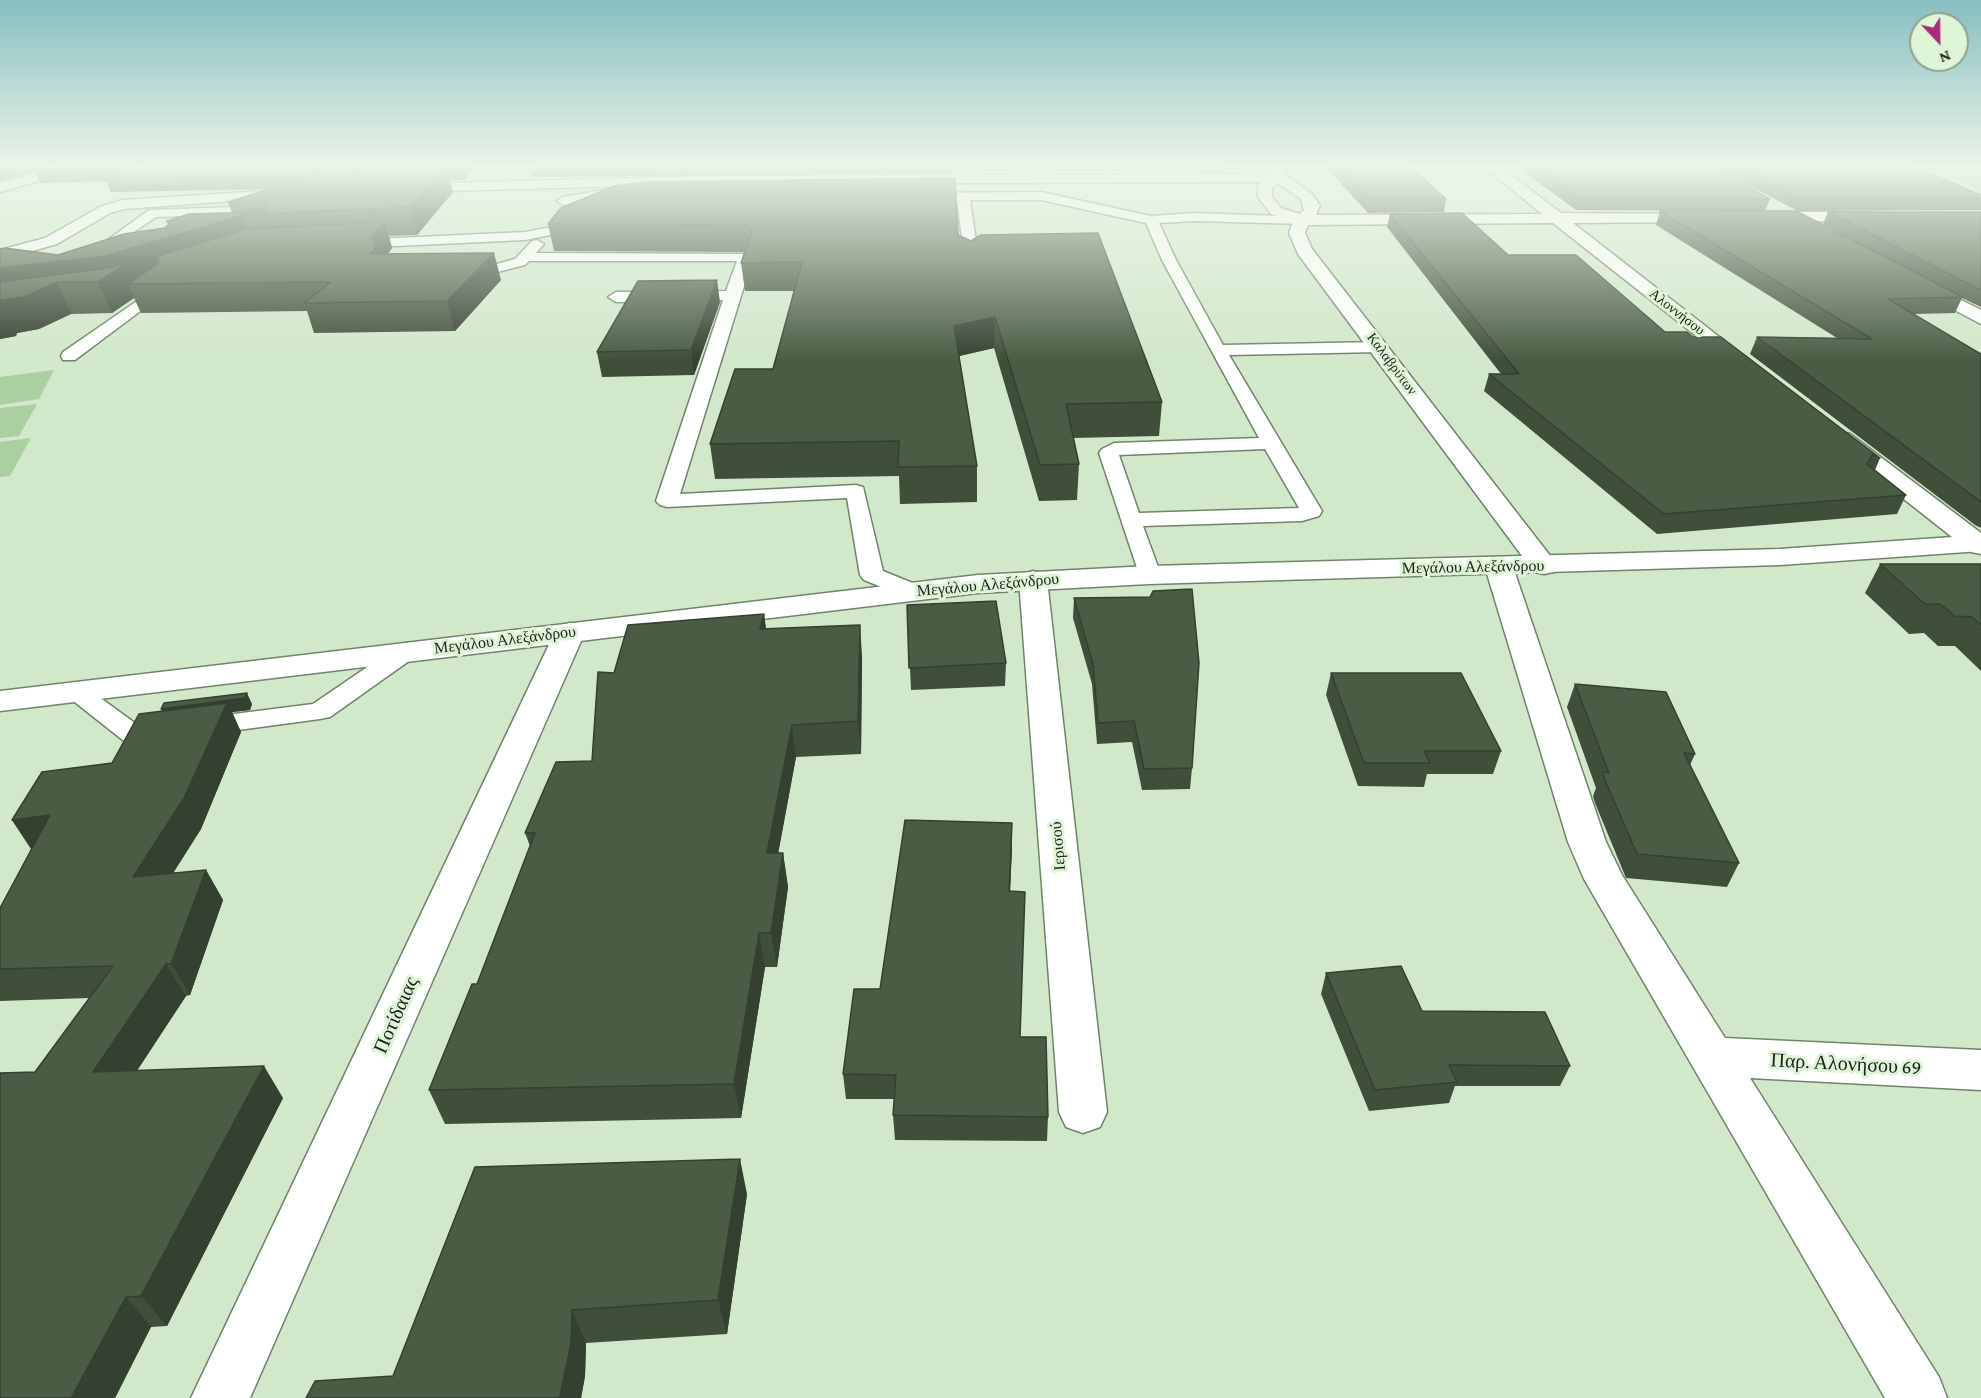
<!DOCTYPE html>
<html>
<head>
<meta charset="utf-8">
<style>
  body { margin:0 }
  #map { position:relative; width:1981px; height:1398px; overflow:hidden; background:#d2e8cb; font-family:"Crimson Pro",serif }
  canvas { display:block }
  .north { position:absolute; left:1909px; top:12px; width:60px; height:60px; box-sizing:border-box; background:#dff5d8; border:2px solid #91a18c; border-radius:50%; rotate:158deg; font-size:16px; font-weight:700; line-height:24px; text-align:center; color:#1c2419 }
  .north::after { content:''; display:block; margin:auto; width:21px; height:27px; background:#ab2b78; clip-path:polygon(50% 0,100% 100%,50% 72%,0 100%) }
</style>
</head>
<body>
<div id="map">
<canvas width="1981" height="1398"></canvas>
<div class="north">N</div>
</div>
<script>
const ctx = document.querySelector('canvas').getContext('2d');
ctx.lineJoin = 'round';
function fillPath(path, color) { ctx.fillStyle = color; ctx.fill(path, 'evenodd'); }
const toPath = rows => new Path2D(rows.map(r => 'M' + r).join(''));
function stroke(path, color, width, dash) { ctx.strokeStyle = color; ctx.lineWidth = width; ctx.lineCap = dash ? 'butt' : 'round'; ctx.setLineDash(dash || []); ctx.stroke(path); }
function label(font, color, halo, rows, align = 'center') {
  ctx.font = font + ' "Crimson Pro",serif'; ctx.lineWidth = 6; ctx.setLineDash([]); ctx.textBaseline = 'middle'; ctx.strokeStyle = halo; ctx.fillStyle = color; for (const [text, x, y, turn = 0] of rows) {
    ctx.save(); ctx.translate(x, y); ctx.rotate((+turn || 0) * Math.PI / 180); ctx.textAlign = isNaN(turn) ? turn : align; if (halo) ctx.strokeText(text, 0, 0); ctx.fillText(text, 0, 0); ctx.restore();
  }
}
fillPath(toPath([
  [1916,165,1981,165,1981,191],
  [54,370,39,399,0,405,0,377],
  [37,404,19,436,0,438,0,408],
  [31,438,10,476,0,477,0,442]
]), '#aacfa0');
const lane = toPath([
  [603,190,631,200,625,204,603,198,563,205,557,201,563,197,603,190],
  [1041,192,1151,216,1195,213,1307,217,1308,220,1302,224,1195,221,1159,223,1176,260,1223,345,1380,342,1388,347,1380,352,1229,355,1322,511,1319,516,1302,521,1143,526,1161,575,1157,580,1149,582,1141,580,1099,453,1102,449,1114,443,1259,438,1162,260,1146,223,1041,200,970,200,979,262,972,266,965,262,957,200,920,201,914,197,920,193,1041,192],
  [1265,449,1299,508,1139,513,1119,455,1265,449],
  [235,207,239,208,239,214,156,217,131,234,151,235,151,241,116,243,109,239,149,210,235,207],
  [585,213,590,214,590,220,566,232,525,240,353,248,346,244,353,240,525,232,557,226,585,213],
  [537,240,544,244,536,253,751,254,753,257,680,494,856,485,863,487,883,571,920,586,924,591,920,596,904,596,864,580,860,575,847,498,667,507,660,505,656,501,723,300,616,302,608,297,616,292,726,291,737,261,529,261,525,265,482,276,462,276,455,272,462,268,482,268,515,259,532,241,537,240],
  [166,281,171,282,173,285,171,288,75,360,63,360,61,356,63,352,166,281],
  [407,643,416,646,420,651,416,656,330,717,320,719,134,744,124,741,62,692,66,686,75,684,84,686,139,726,313,704,398,646,407,643]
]);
const street = toPath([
  [64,165,86,165,84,168,0,192,0,183,64,165],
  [1268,165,1282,165,1286,176,1311,193,1320,205,1316,215,1542,214,1482,165,1498,165,1561,213,1708,214,1710,217,1702,222,1573,223,1754,364,1751,368,1737,368,1553,223,1308,225,1305,233,1312,249,1558,566,1554,572,1544,574,1534,572,1298,254,1289,233,1293,222,1271,214,1258,197,1258,186,1261,182,706,184,406,192,399,188,406,184,706,176,1271,174,1268,165],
  [1279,184,1301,199,1304,210,1300,214,1281,208,1272,197,1272,188,1279,184],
  [295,189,300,190,302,193,300,196,124,209,110,213,57,244,0,260,0,250,45,238,100,207,122,200,295,189],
  [1763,212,1870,212,1878,217,1870,222,1757,220,1755,217,1763,212],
  [1919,279,1981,310,1981,324,1913,288,1910,284,1913,280,1919,279],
  [1842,432,1850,434,1981,533,1981,554,1971,552,1834,444,1830,439,1834,434,1842,432],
  [1499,559,1509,561,1513,567,1606,842,1622,875,1725,1038,1981,1050,1981,1090,1750,1078,1939,1377,1947,1398,1885,1398,1584,879,1568,842,1485,567,1489,561,1499,559],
  [1033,571,1043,574,1047,580,1107,1112,1100,1127,1083,1133,1066,1127,1059,1112,1019,580,1023,574,1033,571],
  [570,623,581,626,585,632,250,1398,191,1398,555,632,559,626,570,623]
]);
const secondary = toPath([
  [1981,535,1981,551,1780,565,1149,584,978,593,0,711,0,691,978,575,1149,566,1780,549,1981,535]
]);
stroke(lane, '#70846a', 3);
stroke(street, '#70846a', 3);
stroke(secondary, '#70846a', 3);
fillPath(lane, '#fff');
fillPath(street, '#fff');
fillPath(secondary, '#fff');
fillPath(toPath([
  [64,165,139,165,115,179,123,177,143,165,476,165,464,180,450,180,453,192,417,235,389,236,392,248,388,254,501,280,455,331,314,333,307,311,141,313,134,298,112,313,71,314,39,329,17,333,16,336,0,339,0,249,58,255,165,228,232,213,228,202,271,189,111,192,107,182,109,181,40,183,36,173],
  [529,165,1224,165,1223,172,953,170,953,173,532,177],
  [1324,165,1409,165,1446,199,1444,212,1368,213],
  [1508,165,1709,165,1770,199,1765,211,1576,210,1516,166,1509,166],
  [1709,165,1911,165,1981,195,1981,210,1798,211],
  [561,208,958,235,1162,402,1159,436,1073,438,1079,464,1077,500,1039,501,994,348,959,356,977,466,977,502,900,504,899,476,715,479,710,444,773,369,794,291,745,291,741,263,745,252,554,251,548,224],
  [1660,211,1894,262,1823,224,1828,212,1981,212,1981,307,1962,298,1955,313,1914,314,1981,354,1981,528,1975,525,1750,354,1757,337,1837,338,1656,225],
  [1390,214,1508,255,1665,332,1880,458,1875,470,1906,495,1897,514,1657,534,1484,391,1489,374,1501,374,1387,227],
  [720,302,694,375,602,377,597,352],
  [1880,564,1981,564,1981,671,1955,646,1938,646,1924,633,1909,634,1865,593],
  [1074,598,1192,768,1190,789,1142,790,1132,742,1097,744,1092,684,1073,618],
  [907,605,1006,663,1005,686,911,690],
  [764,614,766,629,862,656,861,754,796,757,778,853,783,853,788,887,777,967,765,967,741,1118,445,1124,429,1090,477,984,530,846,525,833,592,761,614,673],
  [1331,673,1501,751,1493,774,1427,774,1424,787,1358,786,1326,695],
  [1575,684,1695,754,1690,765,1739,863,1727,887,1626,878,1595,803,1593,796,1596,788,1567,707],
  [252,704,250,710,232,712,241,732,201,829,173,873,206,870,223,900,190,995,186,996,137,1070,283,1098,167,1326,151,1327,115,1398,0,1398,89,998,0,1001,0,908,31,849,12,820,112,763,139,714],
  [1012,847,1010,891,1020,1037,1048,1117,1047,1141,895,1140,893,1115,894,1099,846,1099,843,1074,880,989],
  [1326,973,1422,1011,1570,1066,1560,1086,1455,1086,1449,1103,1369,1111,1321,994],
  [747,1194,727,1334,586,1343,585,1376,581,1398,306,1398,393,1376]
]), '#404f3a');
fillPath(toPath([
  [16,165,56,165,0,181,0,169],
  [118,165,139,165,112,181,108,171],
  [465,165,476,165,464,180,461,170],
  [447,167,453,192,417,235,410,207],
  [243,215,253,243,159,260,156,257,163,273,128,284,134,298,112,313,98,282,57,282,71,314,39,329,17,333,16,336,0,339,0,268],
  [385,222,392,248,380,263,370,254,372,237],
  [494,253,501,280,455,331,447,301],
  [717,280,720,302,694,375,691,350],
  [995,317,994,348,955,357,954,326],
  [764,614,768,645,760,629],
  [860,625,862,656,861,754,858,721],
  [247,693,252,704,250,710,232,712,241,732,201,829,151,908,133,877,167,720,161,709],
  [792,725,796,757,772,887,767,853],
  [50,815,32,850,12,820],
  [1012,823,1012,847,1009,916,1009,891],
  [783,853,788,887,777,967,771,933],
  [206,870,223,900,190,995,171,964],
  [759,933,765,967,741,1118,734,1084],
  [166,964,186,996,116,1103,93,1072],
  [264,1066,283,1098,167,1326,141,1296],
  [740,1159,747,1194,727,1334,718,1300],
  [126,1297,151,1327,115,1398,71,1398],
  [572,1310,586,1343,585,1376,581,1398,559,1398]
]), '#344030');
const building = toPath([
  [0,165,16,165,0,169,0,165],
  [64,165,118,165,108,171,36,173,64,165],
  [143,165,465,165,461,170,447,170,447,167,324,172,310,176,253,179,107,182,123,177,143,165],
  [1338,165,1409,165,1446,199,1371,199,1338,165],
  [1533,165,1709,165,1770,199,1580,197,1533,165],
  [1735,165,1911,165,1981,195,1981,198,1802,199,1735,165],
  [447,167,410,207,243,215,106,256,0,268,0,249,5,248,58,255,124,234,165,228,169,224,167,221,189,214,264,212,267,210,265,202,228,202,324,172,447,167],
  [955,178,958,235,971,241,981,235,1098,233,1162,402,1066,404,1079,464,1040,465,995,317,954,326,977,466,898,467,899,441,710,444,735,369,773,369,802,262,741,263,752,231,748,225,548,224,561,208,614,186,645,182,955,178],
  [1660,211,1796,211,1963,297,1888,299,1981,354,1981,502,1757,337,1872,339,1660,211],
  [1828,212,1981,212,1981,290,1828,212],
  [1462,213,1508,255,1576,255,1665,332,1687,332,1693,337,1721,337,1880,458,1873,454,1867,464,1906,495,1664,514,1489,374,1519,374,1390,214,1462,213],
  [385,222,372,237,376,247,370,254,494,253,447,301,304,303,331,282,128,284,156,265,159,260,156,257,246,229,385,222],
  [126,263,98,282,57,282,24,297,1,300,0,303,0,282,109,268,126,263],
  [717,280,691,350,597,352,638,281,717,280],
  [1880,564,1981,564,1981,625,1972,617,1955,616,1940,604,1925,604,1880,564],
  [1192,589,1199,663,1192,768,1144,769,1134,721,1098,723,1093,664,1074,598,1150,597,1153,591,1192,589],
  [996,601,1006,663,909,668,907,605,996,601],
  [764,614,760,629,860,625,858,721,792,725,767,853,783,853,771,933,759,933,734,1084,429,1090,472,984,477,984,535,833,525,833,556,762,592,761,598,672,614,673,628,625,764,614],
  [1331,673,1461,673,1501,751,1424,751,1430,763,1364,763,1331,673],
  [1575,684,1666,692,1695,754,1684,753,1739,863,1637,854,1605,780,1602,772,1609,773,1575,684],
  [247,693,245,698,161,709,164,703,247,693],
  [227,703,184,798,133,877,206,870,171,964,166,964,93,1072,264,1066,141,1296,126,1297,71,1398,0,1398,0,1073,35,1072,113,966,0,969,0,908,50,815,12,820,42,772,112,763,139,714,227,703],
  [905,820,1012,823,1009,891,1025,892,1020,1037,1046,1037,1048,1117,893,1115,896,1075,843,1074,854,989,880,989,905,820],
  [1401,966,1422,1011,1545,1012,1570,1066,1449,1065,1457,1082,1375,1090,1326,973,1401,966],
  [740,1159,718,1300,572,1310,571,1343,560,1396,559,1398,306,1398,315,1381,393,1376,475,1167,740,1159]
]);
fillPath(building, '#4a5c44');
stroke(building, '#344030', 1.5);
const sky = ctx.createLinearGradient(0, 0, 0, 361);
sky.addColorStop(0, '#87bec0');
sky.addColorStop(0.46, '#ebf5e8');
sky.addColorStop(1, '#ebf5e800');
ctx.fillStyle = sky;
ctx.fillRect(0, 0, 1981, 361);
label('14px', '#1c2419', '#dff5d8', [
  ["Αλοννήσου",1677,312,38],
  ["Καλαβρύτων",1392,364,53]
]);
label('16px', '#1c2419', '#dff5d8', [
  ["Μεγάλου Αλεξάνδρου",1473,567,-1],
  ["Μεγάλου Αλεξάνδρου",988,585,-5],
  ["Μεγάλου Αλεξάνδρου",505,640,-7],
  ["Ιερισού",1058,846,-95]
]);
label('20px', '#1c2419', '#dff5d8', [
  ["Ποτίδαιας",396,1015,-66],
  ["Παρ. Αλονήσου 69",1846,1064,3]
]);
</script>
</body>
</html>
